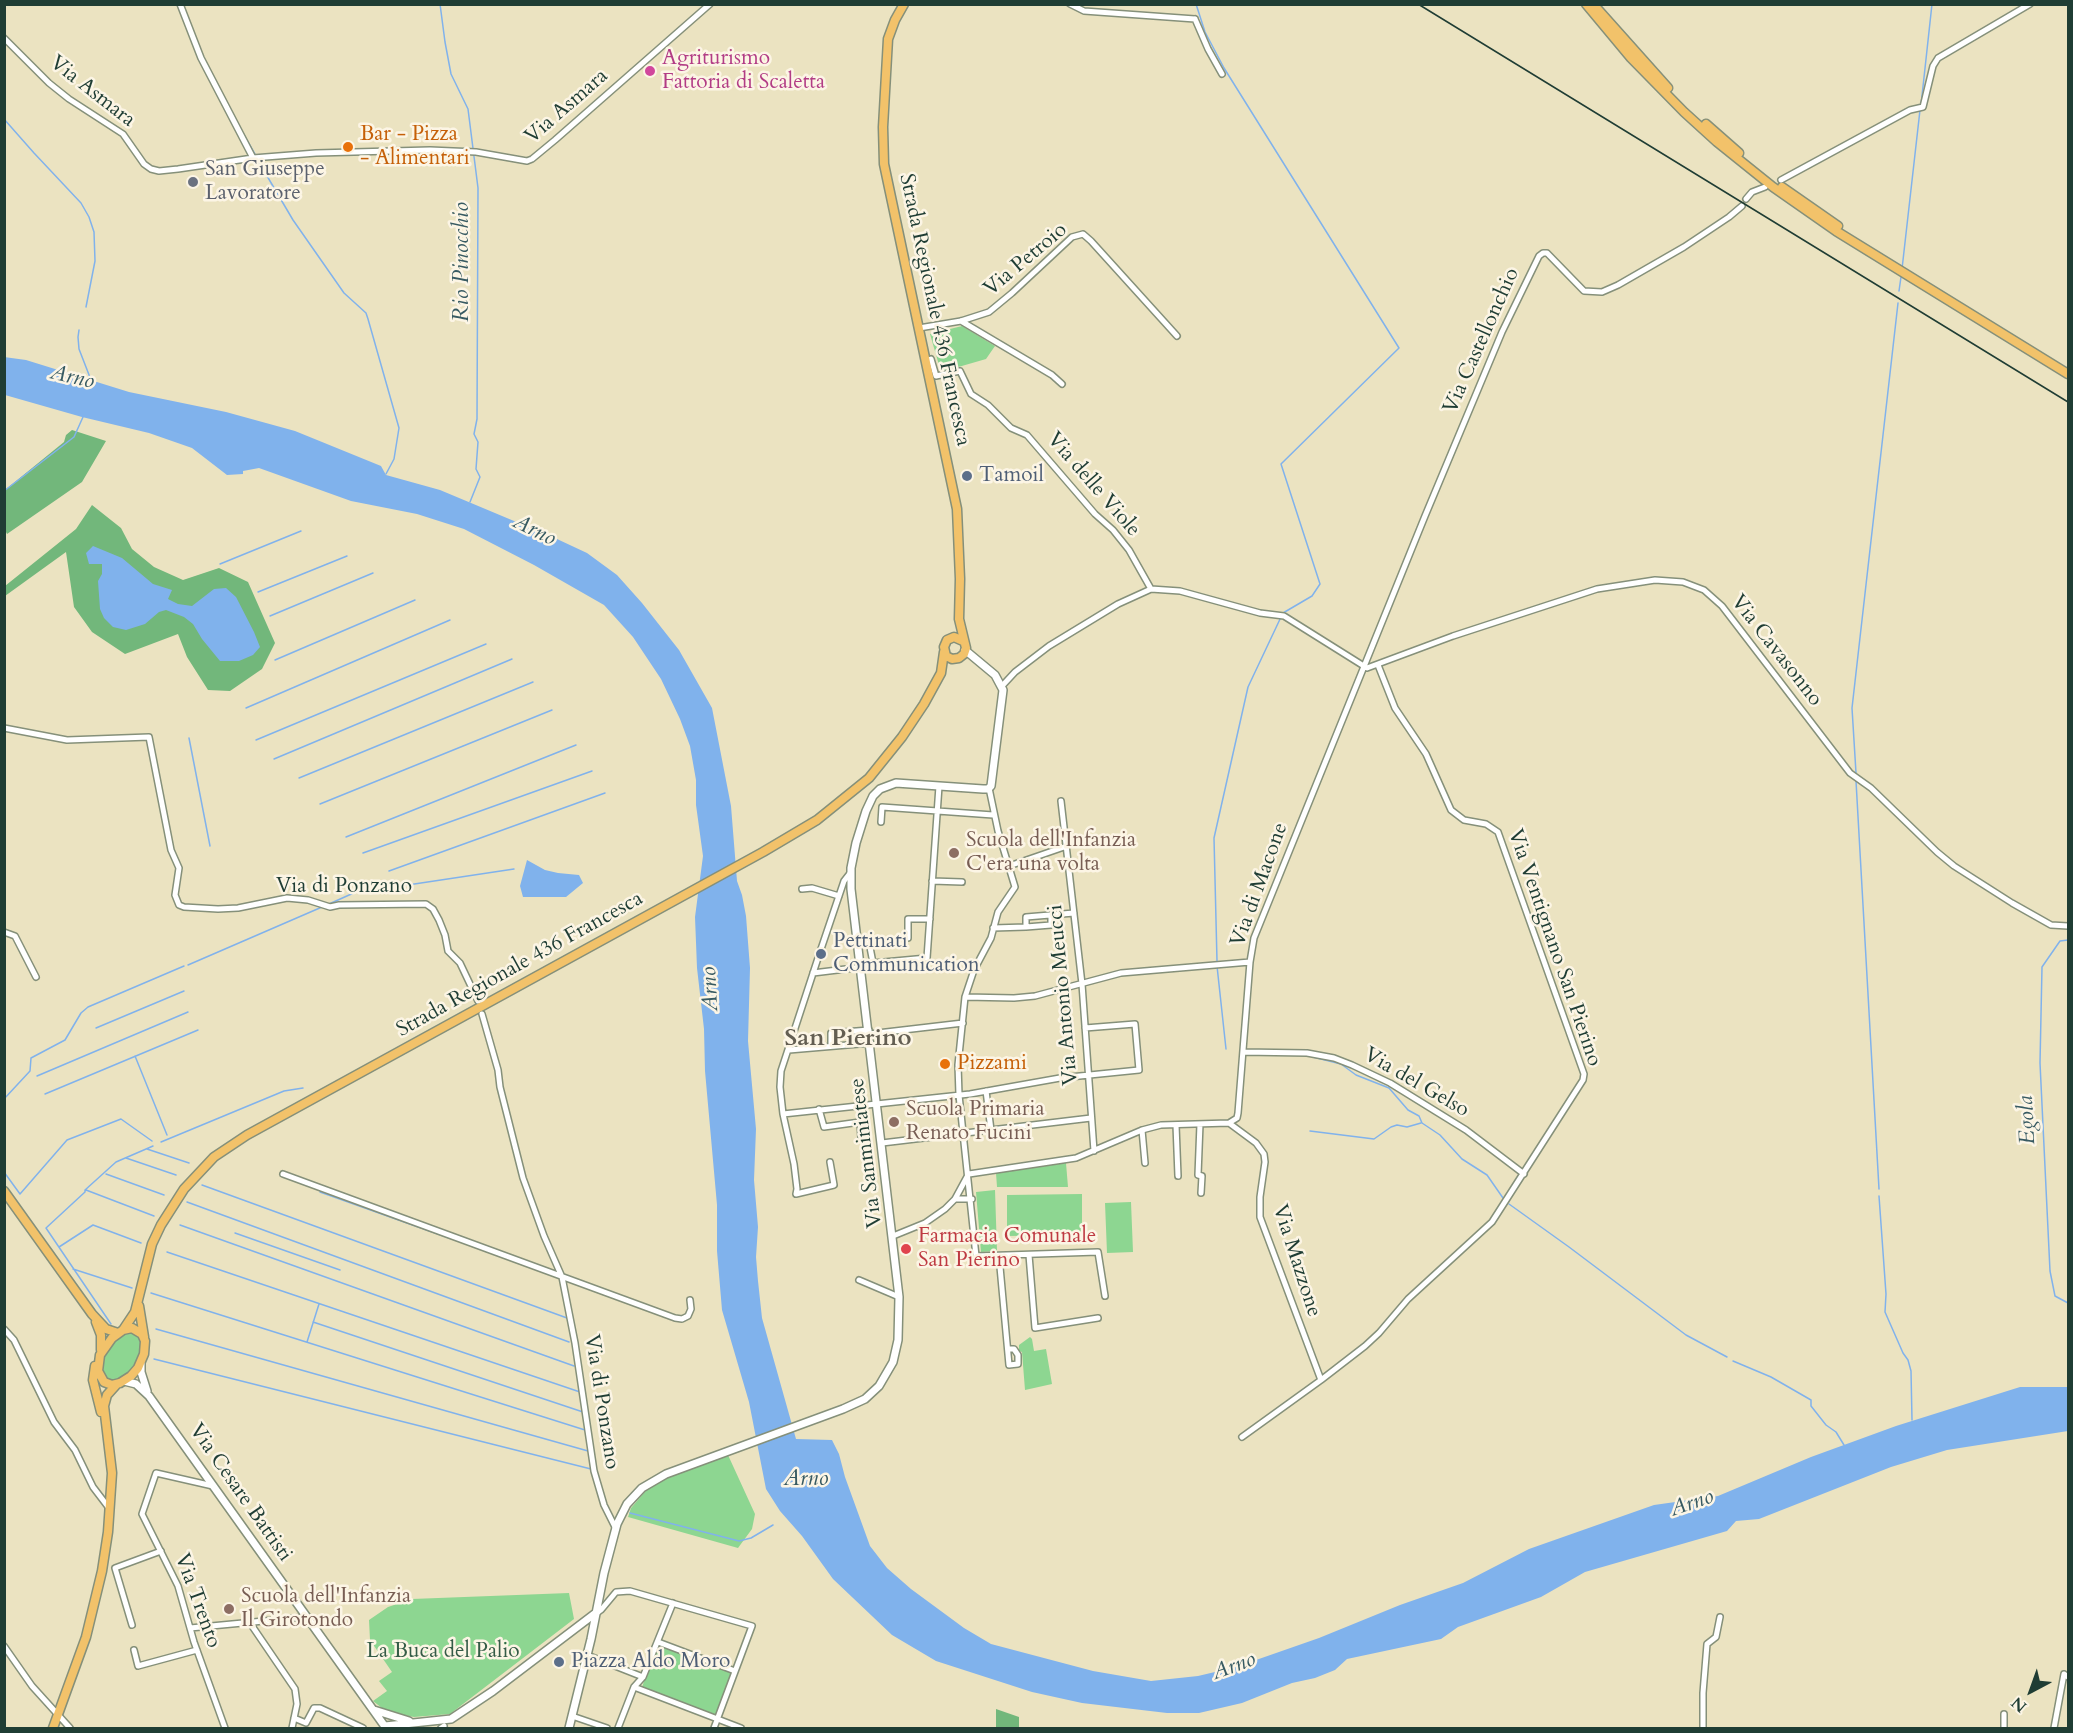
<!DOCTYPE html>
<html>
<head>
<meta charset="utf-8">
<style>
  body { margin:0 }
  #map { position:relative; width:2073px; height:1733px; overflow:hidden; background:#ebe3c1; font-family:Cardo,serif }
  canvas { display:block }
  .frame { position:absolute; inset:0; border:6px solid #1f3d34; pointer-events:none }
  .north { position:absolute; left:2001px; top:1661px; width:60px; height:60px; -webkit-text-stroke:4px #fcf5e5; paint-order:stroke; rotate:221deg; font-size:16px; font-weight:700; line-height:24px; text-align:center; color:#1f3d34 }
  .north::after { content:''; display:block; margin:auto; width:21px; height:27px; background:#1f3d34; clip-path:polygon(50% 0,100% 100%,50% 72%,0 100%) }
</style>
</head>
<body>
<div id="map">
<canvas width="2073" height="1733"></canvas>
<div class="frame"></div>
<div class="north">N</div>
</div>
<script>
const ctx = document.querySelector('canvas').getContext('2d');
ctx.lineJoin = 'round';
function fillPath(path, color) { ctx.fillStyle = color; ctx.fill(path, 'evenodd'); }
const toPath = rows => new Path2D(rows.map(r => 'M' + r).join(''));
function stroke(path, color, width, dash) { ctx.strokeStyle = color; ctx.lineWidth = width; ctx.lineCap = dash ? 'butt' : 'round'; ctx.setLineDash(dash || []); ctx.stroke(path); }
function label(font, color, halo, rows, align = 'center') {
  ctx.font = font + ' Cardo,serif'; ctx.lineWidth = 5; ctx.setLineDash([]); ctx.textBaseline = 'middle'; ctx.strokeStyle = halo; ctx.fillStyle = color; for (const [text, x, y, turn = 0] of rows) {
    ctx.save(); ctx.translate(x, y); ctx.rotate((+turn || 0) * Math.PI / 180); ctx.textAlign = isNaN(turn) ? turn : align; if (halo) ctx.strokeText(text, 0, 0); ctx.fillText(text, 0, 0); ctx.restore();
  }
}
fillPath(toPath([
  [962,326,995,346,986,359,941,372,930,334],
  [1066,1163,1068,1187,997,1187,996,1173],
  [995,1190,997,1251,981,1252,976,1192],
  [1082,1194,1082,1235,1007,1236,1007,1195],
  [1131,1202,1133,1252,1107,1253,1105,1203],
  [132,1331,140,1336,143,1346,136,1367,123,1379,109,1381,101,1374,103,1356,119,1335],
  [1030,1337,1032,1339,1034,1351,1046,1349,1052,1384,1025,1390,1022,1352,1019,1351,1019,1345],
  [728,1455,755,1514,752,1529,738,1548,628,1517,631,1508,649,1487,666,1478],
  [569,1593,574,1619,450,1714,414,1717,387,1712,373,1701,387,1691,379,1681,392,1672,370,1640,369,1620,388,1607,412,1599],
  [658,1642,735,1671,717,1719,641,1690]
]), '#8dd691');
fillPath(toPath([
  [72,430,106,441,82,482,7,534,5,530,5,490,64,442,66,435],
  [92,505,121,528,132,549,154,567,183,580,219,568,248,582,275,643,262,669,230,691,208,690,187,657,178,634,125,654,92,632,74,607,66,552,5,596,5,586,76,529],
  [996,1709,1019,1717,1019,1728,996,1728]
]), '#72b77b');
fillPath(toPath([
  [4,357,26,360,129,392,226,412,295,431,381,466,386,475,440,490,557,539,587,553,617,575,642,603,679,650,712,708,731,806,737,881,742,895,746,916,750,968,748,1041,756,1129,754,1180,758,1227,756,1257,758,1281,762,1318,796,1439,832,1440,839,1454,845,1477,870,1546,887,1568,911,1589,964,1628,991,1644,1093,1671,1151,1681,1198,1676,1236,1667,1319,1638,1400,1605,1463,1583,1529,1549,1654,1505,1718,1496,1811,1457,1896,1426,2020,1387,2068,1387,2068,1431,1947,1450,1891,1467,1759,1519,1736,1521,1727,1531,1585,1572,1541,1597,1458,1627,1441,1639,1347,1659,1335,1670,1315,1678,1292,1683,1242,1703,1199,1713,1167,1713,1082,1703,1032,1692,936,1661,892,1635,833,1579,802,1536,780,1511,766,1489,749,1402,722,1310,717,1251,717,1205,705,1071,704,1029,697,968,695,917,703,856,696,805,696,780,690,746,680,719,661,679,633,637,604,605,534,565,464,529,417,514,351,501,259,468,243,471,243,474,227,475,192,448,149,433,82,417,5,395],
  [93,546,122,558,153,584,172,590,168,599,178,604,192,606,214,589,226,588,236,597,254,632,260,647,253,655,239,661,220,661,202,639,193,624,184,617,166,610,159,612,145,624,126,630,113,627,104,618,100,609,98,581,102,574,102,564,89,564,86,553],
  [527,860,545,870,558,873,579,875,583,883,566,897,523,897,520,886]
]), '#80b2ec');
stroke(toPath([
  [440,4,445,42,451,74,468,109,478,188,477,419,474,434,478,442,476,469,480,477,470,502],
  [1196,4,1205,32,1224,68,1399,348,1281,464,1320,584,1312,596,1283,613],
  [205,61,218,86],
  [1921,105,1932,4],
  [4,119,34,153,81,203,89,217,94,232,95,261,86,307],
  [243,133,255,154],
  [257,159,293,220,344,293,366,313,368,319,399,428,394,459,386,474],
  [1902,269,1920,110],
  [1899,291,1901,277],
  [79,330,78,337,79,349,91,380],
  [4,491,74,437,83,417],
  [220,564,301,531],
  [258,592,347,556],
  [270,616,373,573],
  [275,660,415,600],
  [246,708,450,620],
  [189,738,210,846],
  [256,740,486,644],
  [274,759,512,659],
  [1856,773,1852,708,1898,303],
  [299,778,533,682],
  [1856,781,1879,1189],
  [320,804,552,710],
  [346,837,576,745],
  [363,853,592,771],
  [389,871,605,793],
  [329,904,367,887,401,886,514,869],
  [2068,940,2060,941,2042,967,2040,1063,2050,1271,2055,1296,2068,1303],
  [1217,961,1214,838,1248,687,1281,617],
  [188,965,322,907],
  [1217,966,1226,1049],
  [96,1028,184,991],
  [135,1056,167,1135],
  [1313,1057,1341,1064,1356,1075,1389,1088,1408,1110,1419,1116,1422,1123,1440,1135,1462,1159,1487,1175,1503,1198],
  [37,1076,188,1012],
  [45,1094,198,1030],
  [4,1099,30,1071,31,1058,65,1040,81,1013,88,1007,184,966],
  [1310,1131,1374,1139,1391,1127,1397,1125,1407,1127,1421,1123],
  [161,1142,284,1091,303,1088],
  [147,1149,189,1163],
  [126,1158,176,1175],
  [4,1172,20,1194,67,1140,121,1119,152,1141],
  [106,1174,164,1195],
  [202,1185,567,1318],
  [86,1190,154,1216],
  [320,1192,452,1239],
  [1879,1196,1886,1294,1885,1312,1903,1353,1908,1360,1911,1371,1912,1420],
  [187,1202,569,1342],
  [1509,1204,1569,1247,1686,1335,1727,1357],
  [180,1225,574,1366],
  [235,1233,340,1270],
  [59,1247,93,1225,141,1243],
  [167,1252,580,1392],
  [73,1269,132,1288],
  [151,1293,585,1430],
  [313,1322,583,1412],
  [111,1324,46,1228,85,1192,85,1190,116,1162,153,1146],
  [156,1329,588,1451],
  [307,1342,319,1304],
  [154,1359,591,1469],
  [1733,1361,1771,1377,1811,1400,1811,1406,1826,1425,1836,1432,1844,1445],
  [630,1513,739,1541,751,1538,773,1525]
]), '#80b2ec', 1.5);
const minor = toPath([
  [180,4,201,58,253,158],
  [1070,4,1084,11,1195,19],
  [1195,19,1208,49,1222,74],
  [4,38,49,83,69,99,123,134,144,164,151,169,159,171,178,169,253,158,316,153,430,150,476,152,527,161,532,159,555,140,710,4],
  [1781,180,1910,110,1923,107,1933,66,1938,58,2030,4],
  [1746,199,1752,192,1765,187],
  [961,321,1052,375,1062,384],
  [919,328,961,321,989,312,1012,293,1072,237,1083,234,1091,241,1177,336],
  [926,361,931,359,936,376,960,371,971,394,988,405,1011,428,1027,435,1095,514,1113,530,1129,550,1151,589],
  [1002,686,1015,672,1049,646,1118,604,1151,589,1180,591,1260,613,1284,616,1367,668,1453,636,1597,589,1655,580,1683,582,1704,590,1722,606,1850,773,1871,788,1937,852,1954,866,2012,903,2051,925,2068,926],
  [4,728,67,740,149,737,171,850,179,868,175,895,179,905,184,907,218,909,238,908,287,898,308,900,330,907,339,905,426,904,433,909,439,920,445,935,448,951,460,963,478,1001],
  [989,788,998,831,1015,887,998,912,991,938,974,970,965,997,958,1065,959,1095,976,1256,1098,1252,1105,1296],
  [1061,801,1082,984,1094,1151],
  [881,822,882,807,993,815],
  [1009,866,1067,846],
  [932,881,962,882],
  [802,889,812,888,839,896],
  [1026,927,1051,925,1051,915],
  [993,928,1026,927,1026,917,1074,913],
  [4,932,15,936,36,977],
  [908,938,908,919,930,919],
  [869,942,873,963,927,958,939,786],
  [813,973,862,967],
  [965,997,1014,998,1035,996,1121,973,1250,962],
  [482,1014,498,1070,500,1087,523,1178,544,1236,562,1277,575,1343,594,1471,604,1505,616,1529],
  [869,1034,963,1023],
  [831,1046,831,1033,869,1030],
  [789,1050,871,1043],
  [1243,1052,1307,1053,1334,1058,1352,1065,1390,1083,1466,1130,1524,1174],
  [986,1091,991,1130],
  [819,1109,824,1127,860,1122,861,1138],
  [783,1114,970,1094,1060,1078,1139,1070,1135,1024,1085,1028],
  [1229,1123,1237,1118,1238,1113,1250,962,1254,938,1425,516,1502,332,1539,256,1543,253,1547,253,1584,291,1602,292,1618,285,1684,247,1729,217,1742,206],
  [1200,1124,1198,1175,1202,1176,1201,1193],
  [1176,1125,1178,1176],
  [1142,1130,1145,1163],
  [882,1143,1091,1118],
  [830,1162,834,1185,796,1194,797,1189,794,1164,783,1114,780,1087,781,1071,819,955,844,881,851,872],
  [283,1174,675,1318,682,1319,688,1316,691,1309,690,1300],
  [969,1174,1076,1158,1142,1130,1161,1125,1229,1123,1256,1143,1264,1154,1265,1162,1260,1197,1260,1217,1321,1380],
  [955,1199,972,1199],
  [893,1236,925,1223,945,1209,955,1199,968,1175],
  [1029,1255,1035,1328,1098,1318],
  [999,1256,1009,1365,1018,1364,1018,1355,1014,1349,1008,1349],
  [859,1280,899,1297],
  [4,1329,14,1340,54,1422,75,1450,93,1487,109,1508],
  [1242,1437,1321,1380,1365,1346,1379,1333,1408,1299,1492,1222,1583,1080,1584,1074,1498,832,1486,824,1464,820,1451,810,1426,754,1395,708,1378,665],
  [213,1486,156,1473,142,1514,178,1586,194,1642,225,1728],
  [597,1612,601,1610,616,1592,630,1591,752,1626,714,1728],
  [250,1623,295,1689,297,1704,292,1728],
  [132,1625,115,1568,161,1551],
  [190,1628,306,1617],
  [658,1642,735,1671],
  [4,1646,32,1686,70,1728],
  [134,1650,138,1666,197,1650],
  [587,1655,643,1677],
  [634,1687,741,1728],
  [2004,1714,2004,1728],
  [572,1716,607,1728],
  [294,1718,306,1723,314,1708,320,1708,363,1728],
  [441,1728,444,1726],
  [618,1728,634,1687,643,1677,673,1603],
  [1703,1728,1703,1693,1707,1644,1716,1637,1720,1617],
  [2054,1728,2064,1674,2068,1677]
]);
const tertiary = toPath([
  [141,1364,141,1372,147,1391],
  [124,1381,136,1384,149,1396,386,1728],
  [374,1710,409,1721],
  [385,1726,451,1719,493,1691,597,1612],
  [569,1728,591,1639,604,1573,617,1524,627,1504,642,1488,666,1474,843,1409,865,1399,879,1386,893,1362,898,1340,899,1297,851,889,851,868,856,843,866,811,873,796,880,789,896,783,983,789,988,789,991,786,1003,690,995,675,965,650]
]);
const primary = toPath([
  [904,4,895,20,888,39,883,127,884,164,957,509,960,579,959,619,966,648,964,654,959,658,952,659,946,656,944,647,947,640,954,637,963,641],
  [4,1191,92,1314,106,1329,118,1333],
  [139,1306,144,1337],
  [96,1322,101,1335,101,1350],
  [132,1328,142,1334,145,1341,144,1354,138,1368,131,1376,120,1383,112,1385,104,1382,98,1371,100,1355,112,1338,123,1330,132,1328],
  [123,1330,135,1312,152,1244,161,1225,184,1189,214,1157,247,1135,763,852,817,820,869,778,902,737,924,704,941,673,944,652],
  [95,1366,93,1380,101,1412],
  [53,1728,86,1637,102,1571,108,1532,112,1473,104,1406,107,1395,116,1385]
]);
const trunk = toPath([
  [1586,4,1631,58,1684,112,1717,142,1773,187,1836,231,2068,374],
  [1593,4,1668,88],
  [1706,124,1739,153],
  [1782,187,1838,226]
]);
stroke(minor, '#85907a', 8);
stroke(tertiary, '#85907a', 10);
stroke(primary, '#85907a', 11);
stroke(trunk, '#85907a', 11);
stroke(minor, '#fff', 5);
stroke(tertiary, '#fff', 7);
stroke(primary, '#f2c26a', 8);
stroke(trunk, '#f2c26a', 8);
stroke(toPath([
  [1418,4,2068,402]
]), '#1f3d34', 1.5);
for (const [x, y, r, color] of [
  [650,71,6,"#d1479c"],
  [348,147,6,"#e8710a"],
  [193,182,6,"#6b7280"],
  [967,476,6,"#5c6f8a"],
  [954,853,6,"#8d6e63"],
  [821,954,6,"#5c6f8a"],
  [945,1064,6,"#e8710a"],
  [894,1122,6,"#8d6e63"],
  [906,1249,6,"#e0444e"],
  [229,1609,6,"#8d6e63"],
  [559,1662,6,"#5c6f8a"]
]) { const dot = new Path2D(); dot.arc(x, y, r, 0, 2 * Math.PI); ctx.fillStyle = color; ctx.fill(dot); stroke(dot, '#fcf5e5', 2); }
label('21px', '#b23c85', '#fcf5e5', [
  ["Agriturismo",662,59],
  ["Fattoria di Scaletta",662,83]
], 'left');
label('21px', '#1f3d34', '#fcf5e5', [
  ["Via Asmara",92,92,38],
  ["Via Asmara",567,107,-41],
  ["Via Petroio",1026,260,-40],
  ["Strada Regionale 436 Francesca",934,310,78],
  ["Via Castellonchio",1482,341,-66],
  ["Via delle Viole",1093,485,49],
  ["Via Cavasonno",1776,651,52],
  ["Via di Macone",1260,885,-70],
  ["Via di Ponzano",344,887],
  ["Via Ventignano San Pierino",1554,948,71],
  ["Strada Regionale 436 Francesca",520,965,-29],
  ["Via Antonio Meucci",1064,995,-95],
  ["Via del Gelso",1416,1083,30],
  ["Via Sanminiatese",867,1153,-97],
  ["Via Mazzone",1296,1261,72],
  ["Via di Ponzano",601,1402,81],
  ["Via Cesare Battisti",240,1493,55],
  ["Via Trento",197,1601,70]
]);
label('21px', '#c56008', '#fcf5e5', [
  ["Bar - Pizza",360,135],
  ["- Alimentari",360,159],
  ["Pizzami",957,1064]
], 'left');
label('21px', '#5b616d', '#fcf5e5', [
  ["San Giuseppe",205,170],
  ["Lavoratore",205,194]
], 'left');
label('21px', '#4e5e75', '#fcf5e5', [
  ["Tamoil",979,476],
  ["Pettinati",833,942],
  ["Communication",833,966],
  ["Piazza Aldo Moro",571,1662]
], 'left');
label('21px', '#785e54', '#fcf5e5', [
  ["Scuola dell'Infanzia",966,841],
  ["C'era una volta",966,865],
  ["Scuola Primaria",906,1110],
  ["Renato Fucini",906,1134],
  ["Scuola dell'Infanzia",241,1597],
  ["Il Girotondo",241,1621]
], 'left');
label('21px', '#be3a42', '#fcf5e5', [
  ["Farmacia Comunale",918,1237],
  ["San Pierino",918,1261]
], 'left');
label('21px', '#355c47', '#fcf5e5', [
  ["La Buca del Palio",443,1652]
]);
label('italic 22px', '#375a62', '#fcf5e5', [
  ["Rio Pinocchio",463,262,-90],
  ["Arno",72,378,13],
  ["Arno",534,531,26],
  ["Arno",711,989,-93],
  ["Egola",2028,1120,-93],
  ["Arno",806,1480],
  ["Arno",1692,1504,-19],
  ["Arno",1234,1667,-20]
]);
label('bold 24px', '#635e52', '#fcf5e5', [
  ["San Pierino",848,1039]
]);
</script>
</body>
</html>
